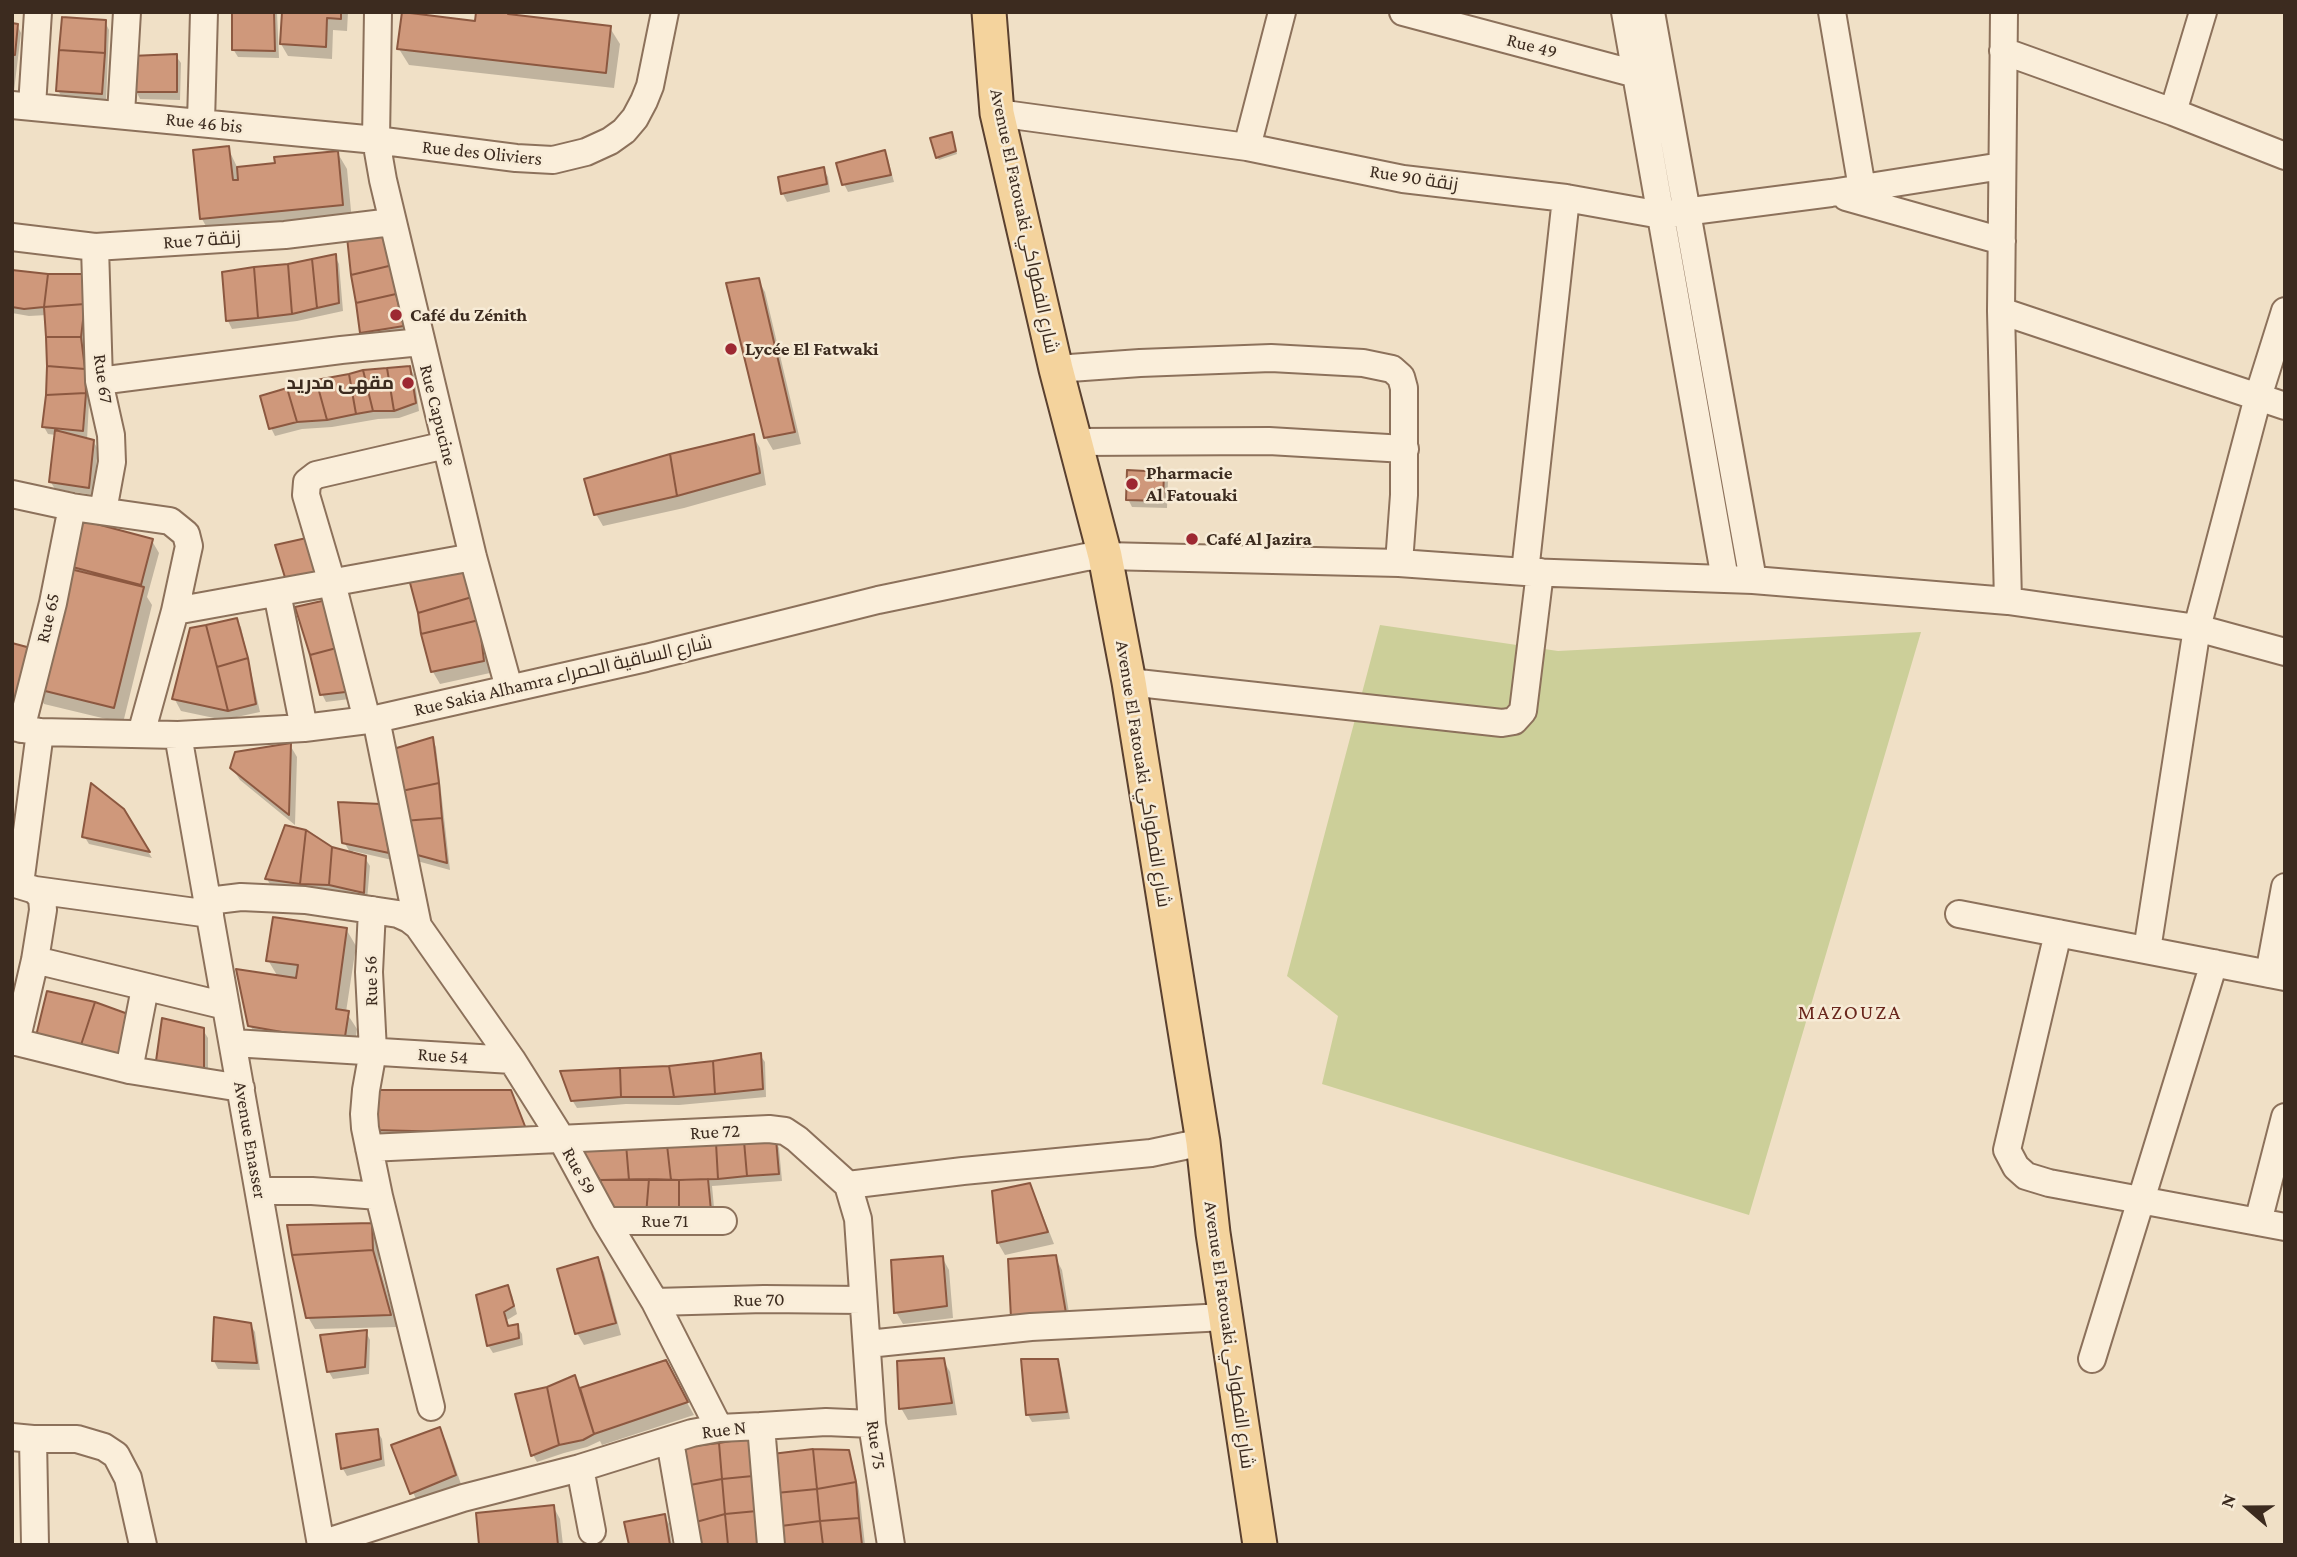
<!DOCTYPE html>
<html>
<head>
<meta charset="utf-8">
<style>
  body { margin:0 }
  #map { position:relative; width:2297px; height:1557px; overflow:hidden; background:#f0e0c6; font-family:"Crimson Pro",serif }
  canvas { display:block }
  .frame { position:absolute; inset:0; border:14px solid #3c2b1f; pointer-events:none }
  .north { position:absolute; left:2213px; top:1473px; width:70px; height:70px; -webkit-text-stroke:5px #f7ebd6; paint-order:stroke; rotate:290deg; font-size:19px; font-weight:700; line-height:28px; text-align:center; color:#3c2b1f }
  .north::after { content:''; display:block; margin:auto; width:24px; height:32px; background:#3c2b1f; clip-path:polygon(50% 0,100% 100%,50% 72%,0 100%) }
</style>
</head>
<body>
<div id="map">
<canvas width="2297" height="1557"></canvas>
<div class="frame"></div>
<div class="north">N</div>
</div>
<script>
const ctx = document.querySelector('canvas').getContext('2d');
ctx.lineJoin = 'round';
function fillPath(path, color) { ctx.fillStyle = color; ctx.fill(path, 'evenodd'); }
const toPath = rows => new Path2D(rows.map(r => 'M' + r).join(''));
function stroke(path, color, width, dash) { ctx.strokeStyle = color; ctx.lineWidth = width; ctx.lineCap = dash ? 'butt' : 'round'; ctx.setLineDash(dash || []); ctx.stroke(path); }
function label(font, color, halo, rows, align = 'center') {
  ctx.font = font + ' "Crimson Pro",Cairo,serif'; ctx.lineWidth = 5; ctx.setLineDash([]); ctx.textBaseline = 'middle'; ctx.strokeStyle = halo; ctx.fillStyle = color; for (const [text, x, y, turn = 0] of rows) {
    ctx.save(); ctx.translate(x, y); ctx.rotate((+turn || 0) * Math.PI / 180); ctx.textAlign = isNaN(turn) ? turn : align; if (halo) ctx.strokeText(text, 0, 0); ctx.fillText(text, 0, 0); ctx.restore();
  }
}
fillPath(toPath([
  [1380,625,1558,651,1921,632,1749,1215,1322,1084,1338,1016,1287,976]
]), '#cccf99');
fillPath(toPath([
  [234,12,277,12,279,58,238,57,233,49],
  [283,12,348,12,347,31,333,30,332,59,288,56,281,44],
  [509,16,610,28,620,44,614,88,409,65,399,49,476,23],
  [105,22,109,30,106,101,62,98,58,90],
  [12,25,17,25,21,33,13,99],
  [176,56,181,63,180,100,140,99,136,91],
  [952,134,957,154,939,160,937,157],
  [228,148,238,169,277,165,337,152,347,169,352,221,211,235,202,219,195,151],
  [884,152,888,159,894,182,848,192,844,184],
  [823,169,828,177,830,192,787,202,783,194,780,178],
  [385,238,407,334,366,340,362,333],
  [335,256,339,264,343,311,297,321,232,329,228,321,224,274],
  [12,272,81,276,85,284,85,346,89,402,87,440,93,441,98,449,93,495,55,489,50,481,56,435,48,434,44,427,49,366,47,315,29,316,12,313],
  [758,280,765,292,801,444,773,450,766,438,728,285],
  [409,367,414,375,419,411,399,418,378,419,332,427,302,429,275,436,271,428],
  [753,436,760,448,766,485,684,508,603,526,596,514],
  [1163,473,1168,481,1167,508,1132,507,1128,499],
  [152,541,159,553,147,597,152,605,123,723,44,704,34,687,29,708,12,705,12,645,41,659,63,563],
  [297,608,357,698,326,702,322,694],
  [236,620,241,627,260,712,232,718,233,722,181,711,174,698],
  [423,633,485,634,490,673,440,684,433,672],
  [432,739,436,747,450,870,417,861,412,852],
  [290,745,297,757,295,825,240,780,232,768],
  [380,806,392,860,353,851,352,854,365,858,370,866,367,900,271,886,267,879,331,849,351,854,344,842],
  [122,810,152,858,89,844,84,836],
  [346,929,356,946,346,1012,357,1029,353,1058,259,1042,250,1025,278,977,268,960],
  [164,1020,203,1030,208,1038,208,1078],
  [760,1055,765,1062,766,1097,679,1105,626,1104,577,1108,572,1100,669,1067],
  [510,1092,517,1104,533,1146,383,1142,376,1130],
  [775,1140,779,1148,782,1181,712,1186,715,1218,603,1182],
  [1029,1185,1036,1198,1054,1244,1005,1255,998,1243,994,1192],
  [371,1224,378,1236,379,1264,397,1327,315,1329,308,1317],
  [942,1257,949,1270,953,1318,903,1324,896,1312],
  [1055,1257,1062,1270,1071,1325,1020,1329],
  [597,1260,604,1272,621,1335,584,1345,577,1333],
  [507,1287,512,1295,517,1314,507,1320,509,1327,517,1326,522,1334,523,1345,493,1353,488,1345],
  [250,1324,255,1332,260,1370,218,1369,214,1361],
  [366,1332,370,1340,369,1374,333,1379,329,1372],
  [943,1360,950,1372,957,1415,908,1420,901,1408],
  [1057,1361,1061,1369,1070,1419,1032,1422,1028,1415],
  [665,1363,694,1415,602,1445,600,1441,587,1447,564,1453,537,1462,533,1455,574,1377,580,1390],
  [439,1429,446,1441,462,1487,419,1506,393,1446],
  [377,1431,382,1439,385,1466,347,1476,343,1469,338,1436],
  [848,1452,852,1460,859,1491,865,1545,787,1545],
  [553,1506,560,1519,563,1545,481,1545],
  [664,1516,669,1524,672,1545,631,1545]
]), '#0003');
const building = toPath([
  [232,12,274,12,275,51,232,50,232,12],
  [282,12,341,12,341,19,327,18,326,47,280,44,282,12],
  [402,12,475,21,476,12,508,12,508,14,611,26,606,73,397,49,402,12],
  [62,17,106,20,105,53,59,50,62,17],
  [12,23,18,24,15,55,12,55,12,23],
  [59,50,105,53,102,94,56,91,59,50],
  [177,54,177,92,134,92,131,56,177,54],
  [952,132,956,151,936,158,930,138,952,132],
  [229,146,233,180,238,180,237,167,275,163,274,157,338,151,343,205,200,219,193,150,229,146],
  [885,150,891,175,842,185,836,163,885,150],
  [824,167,827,184,781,194,778,177,824,167],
  [386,236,393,265,351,275,347,237,386,236],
  [336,254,339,303,317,308,312,259,336,254],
  [312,259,317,308,292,314,288,264,312,259],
  [288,264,292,314,258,318,254,267,288,264],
  [393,265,396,294,356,303,351,275,393,265],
  [254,267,258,318,226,321,222,272,254,267],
  [12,270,48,274,44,307,24,309,12,307,12,270],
  [48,274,82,274,85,304,44,307,48,274],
  [759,278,795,432,764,438,726,283,759,278],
  [396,294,404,326,360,333,356,303,396,294],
  [85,304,81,337,46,337,44,307,85,304],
  [46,337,81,337,85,369,47,366,46,337],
  [47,366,85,369,86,393,46,395,47,366],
  [410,366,416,403,394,411,387,368,410,366],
  [387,368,394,411,373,411,363,370,387,368],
  [363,370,373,411,356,414,349,374,363,370],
  [349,374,356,414,327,420,316,380,349,374],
  [316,380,327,420,297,422,287,388,316,380],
  [287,388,297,422,269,429,260,396,287,388],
  [86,393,83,431,42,427,46,395,86,393],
  [55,430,94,440,89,488,49,482,55,430],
  [754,434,760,473,677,496,670,454,754,434],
  [670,454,677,496,594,515,584,479,670,454],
  [1127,470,1164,472,1163,501,1126,500,1127,470],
  [74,518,153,539,141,585,61,564,74,518],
  [311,537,322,579,287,584,275,545,311,537],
  [462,564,472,597,418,613,409,579,462,564],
  [62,567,144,587,114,708,33,688,62,567],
  [472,597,479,620,421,634,418,613,472,597],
  [331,599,344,646,310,655,295,607,331,599],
  [237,618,248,658,217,667,206,625,237,618],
  [479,620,484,661,431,672,421,634,479,620],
  [206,625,217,667,228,711,172,699,190,628,206,625],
  [12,643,38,650,25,701,12,698,12,643],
  [344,646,354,691,320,695,310,655,344,646],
  [248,658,256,704,228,711,217,667,248,658],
  [433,737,439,783,397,792,390,750,433,737],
  [291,743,289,815,230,768,235,752,291,743],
  [91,783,124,809,150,852,82,837,91,783],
  [439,783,442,818,403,821,397,792,439,783],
  [338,802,381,804,389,853,342,843,338,802],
  [442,818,447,863,410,853,403,821,442,818],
  [285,825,306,830,300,884,265,879,285,825],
  [306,830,332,847,329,885,300,884,306,830],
  [332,847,366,856,364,893,329,885,332,847],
  [273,917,347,928,336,1009,349,1011,344,1043,248,1026,236,969,296,978,298,965,266,961,273,917],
  [47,991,95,1002,81,1045,36,1036,47,991],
  [95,1002,128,1014,119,1054,81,1045,95,1002],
  [162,1018,204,1028,204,1071,156,1061,162,1018],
  [761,1053,763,1089,715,1094,713,1061,761,1053],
  [713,1061,715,1094,674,1097,669,1066,713,1061],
  [669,1066,674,1097,621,1097,620,1068,669,1066],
  [620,1068,621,1097,571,1101,560,1071,620,1068],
  [375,1090,511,1090,528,1134,374,1130,375,1090],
  [776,1139,779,1174,747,1176,744,1141,776,1139],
  [744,1141,747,1176,718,1179,716,1143,744,1141],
  [716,1143,718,1179,671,1180,667,1145,716,1143],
  [626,1144,667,1145,671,1180,629,1180,626,1144],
  [626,1144,629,1180,600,1180,581,1151,626,1144],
  [649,1179,646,1215,613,1217,600,1180,649,1179],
  [649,1179,679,1180,679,1214,646,1215,649,1179],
  [708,1179,711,1211,679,1214,679,1180,708,1179],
  [1030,1183,1048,1232,997,1243,992,1191,1030,1183],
  [372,1223,373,1250,292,1255,287,1225,372,1223],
  [373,1250,391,1315,306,1318,292,1255,373,1250],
  [1056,1255,1066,1313,1011,1318,1008,1259,1056,1255],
  [943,1256,947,1306,894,1313,891,1260,943,1256],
  [598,1257,616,1323,575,1334,557,1269,598,1257],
  [508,1285,514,1306,504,1312,508,1326,518,1324,519,1338,487,1346,476,1295,508,1285],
  [214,1317,251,1323,257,1363,212,1361,214,1317],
  [367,1330,365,1367,327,1372,320,1335,367,1330],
  [944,1358,952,1403,899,1409,897,1361,944,1358],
  [1021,1359,1058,1359,1067,1412,1026,1415,1021,1359],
  [666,1360,688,1402,594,1434,580,1388,666,1360],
  [575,1375,594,1434,583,1440,559,1445,547,1387,575,1375],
  [547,1387,559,1445,531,1456,515,1394,547,1387],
  [440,1427,456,1475,410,1494,391,1445,440,1427],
  [378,1429,381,1459,341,1469,336,1434,378,1429],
  [749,1438,753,1476,722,1479,719,1443,749,1438],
  [719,1443,722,1479,690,1485,685,1447,719,1443],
  [813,1449,849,1450,856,1482,817,1489,813,1449],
  [813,1449,817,1489,776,1493,772,1454,813,1449],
  [753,1476,757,1511,725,1514,722,1479,753,1476],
  [722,1479,725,1514,696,1522,690,1485,722,1479],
  [856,1482,859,1518,820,1521,817,1489,856,1482],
  [817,1489,820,1521,781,1526,776,1493,817,1489],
  [554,1505,558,1545,479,1545,476,1513,554,1505],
  [757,1511,763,1545,728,1545,725,1514,757,1511],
  [665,1514,670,1545,629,1545,624,1522,665,1514],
  [725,1514,728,1545,697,1545,696,1522,725,1514],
  [859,1518,862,1545,823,1545,820,1521,859,1518],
  [820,1521,823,1545,784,1545,781,1526,820,1521]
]);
fillPath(building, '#cf987b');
stroke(building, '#8c5840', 2);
const minor = toPath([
  [378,12,376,140,383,180,473,557,509,688],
  [1403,12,1636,74,1652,70],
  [1625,12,1725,579],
  [1651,12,1753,580],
  [1832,12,1862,188,1862,201],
  [2004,12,2001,311,2008,601],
  [2003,51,2173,112,2285,156],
  [12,105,376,140,516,158,553,160,586,152,610,141,624,131,635,118,644,101,650,86,665,12],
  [32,106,38,12],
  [2173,112,2203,12],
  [997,113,1247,147,1403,179,1566,198,1661,215,1831,193,2002,166],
  [121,114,127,12],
  [201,122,204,12],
  [1247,147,1282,12],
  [1846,197,2002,241],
  [12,237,95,247,285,235,392,222],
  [95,247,99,381,111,435,112,462,103,511],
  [2001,311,2285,406],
  [1056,369,1140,363,1271,358,1363,363,1392,369,1401,377,1404,388,1404,495,1399,563],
  [99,381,341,350,421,342],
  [1076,442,1269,441,1405,449],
  [12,494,72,507,170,521,186,534,189,546,187,555,175,611,141,734],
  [1525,572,1566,198],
  [277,593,304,728],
  [175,611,473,557],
  [1129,682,1502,723,1514,721,1523,711,1540,572],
  [376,719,418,926],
  [367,720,332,583,306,495,307,482,316,475,446,445],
  [12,727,40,732,178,735,304,728,376,719,646,658,878,600,1086,557,1105,556,1399,563,1525,572,1753,580,2008,601,2197,628,2285,652],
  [21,729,53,603,72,507],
  [178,735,321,1545],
  [12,883,35,890,42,898,43,910,35,960,16,1042],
  [20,884,40,732],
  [35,890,210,914],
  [208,901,241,897,305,900,398,914,409,919,418,926,512,1060,561,1138,606,1221,655,1302,719,1428],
  [372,910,369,972,373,1051,366,1090,364,1114,365,1128,379,1196,431,1407],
  [1959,914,2285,977],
  [2058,933,2007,1150,2016,1167,2026,1176,2049,1183,2285,1227],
  [2147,950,2197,628,2258,397,2285,311],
  [35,960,226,1006],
  [2269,974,2285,887],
  [12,1041,129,1070,241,1088],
  [233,1043,512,1060],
  [129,1070,145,988],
  [369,1148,769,1129,785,1131,797,1139,848,1185],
  [848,1185,858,1219,872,1424,891,1545],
  [848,1185,963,1171,1151,1153,1203,1142],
  [259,1191,312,1191,379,1196],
  [606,1221,723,1221],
  [2258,1222,2285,1117],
  [655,1302,764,1299,862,1300],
  [868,1344,1031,1327,1225,1317],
  [2092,1359,2214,963],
  [761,1426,771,1545],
  [12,1437,33,1439,77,1439,104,1447,116,1455,128,1478,143,1545],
  [33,1439,35,1545],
  [670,1441,688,1545],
  [580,1468,592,1531],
  [321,1544,463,1498,580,1468,692,1433,719,1428,761,1426,826,1422,872,1424]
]);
const major = toPath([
  [989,12,997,113,1056,369,1105,556,1129,682,1203,1142,1213,1233,1260,1545]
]);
stroke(minor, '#8c715b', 30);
stroke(major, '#5a402f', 37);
stroke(minor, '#faeeda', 26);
stroke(major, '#f4d39d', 33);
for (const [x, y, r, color] of [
  [396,315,7,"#9d2832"],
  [731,349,7,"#9d2832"],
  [408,383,7,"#9d2832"],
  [1132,484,7,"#9d2832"],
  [1192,539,7,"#9d2832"]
]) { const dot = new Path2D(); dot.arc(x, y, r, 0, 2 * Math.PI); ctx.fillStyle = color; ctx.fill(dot); stroke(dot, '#f7ebd6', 2.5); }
label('19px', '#3c2b1f', '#f7ebd6', [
  ["Rue 49",1532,46,15],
  ["Rue 46 bis",204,123,6],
  ["Rue des Oliviers",482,153,6],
  ["Rue 90 زنقة",1414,178,9],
  ["Avenue El Fatouaki شارع الفطواكي",1024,221,78],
  ["Rue 7 زنقة",202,240,-4],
  ["Rue 67",103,379,82],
  ["Rue Capucine",438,415,76],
  ["Rue 65",48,618,-77],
  ["Rue Sakia Alhamra شارع الساقية الحمراء",563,676,-13],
  ["Avenue El Fatouaki شارع الفطواكي",1143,774,81],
  ["Rue 56",371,981,-91],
  ["Rue 54",443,1056,4],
  ["Rue 72",715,1132,-3],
  ["Avenue Enasser",250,1140,80],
  ["Rue 59",579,1171,61],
  ["Rue 71",665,1221],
  ["Rue 70",759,1300,-1],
  ["Avenue El Fatouaki شارع الفطواكي",1229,1335,82],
  ["Rue N",724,1430,-7],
  ["Rue 75",876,1445,82]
]);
label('bold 19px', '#3c2b1f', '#f7ebd6', [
  ["Café du Zénith",410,315],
  ["Lycée El Fatwaki",745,349],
  ["مقهى مدريد",394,383,"right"],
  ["Pharmacie",1146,473],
  ["Al Fatouaki",1146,495],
  ["Café Al Jazira",1206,539]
], 'left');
ctx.letterSpacing = '2px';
label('21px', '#6a271d', '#f7ebd6', [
  ["MAZOUZA",1850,1013]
]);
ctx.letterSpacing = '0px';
</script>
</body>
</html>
